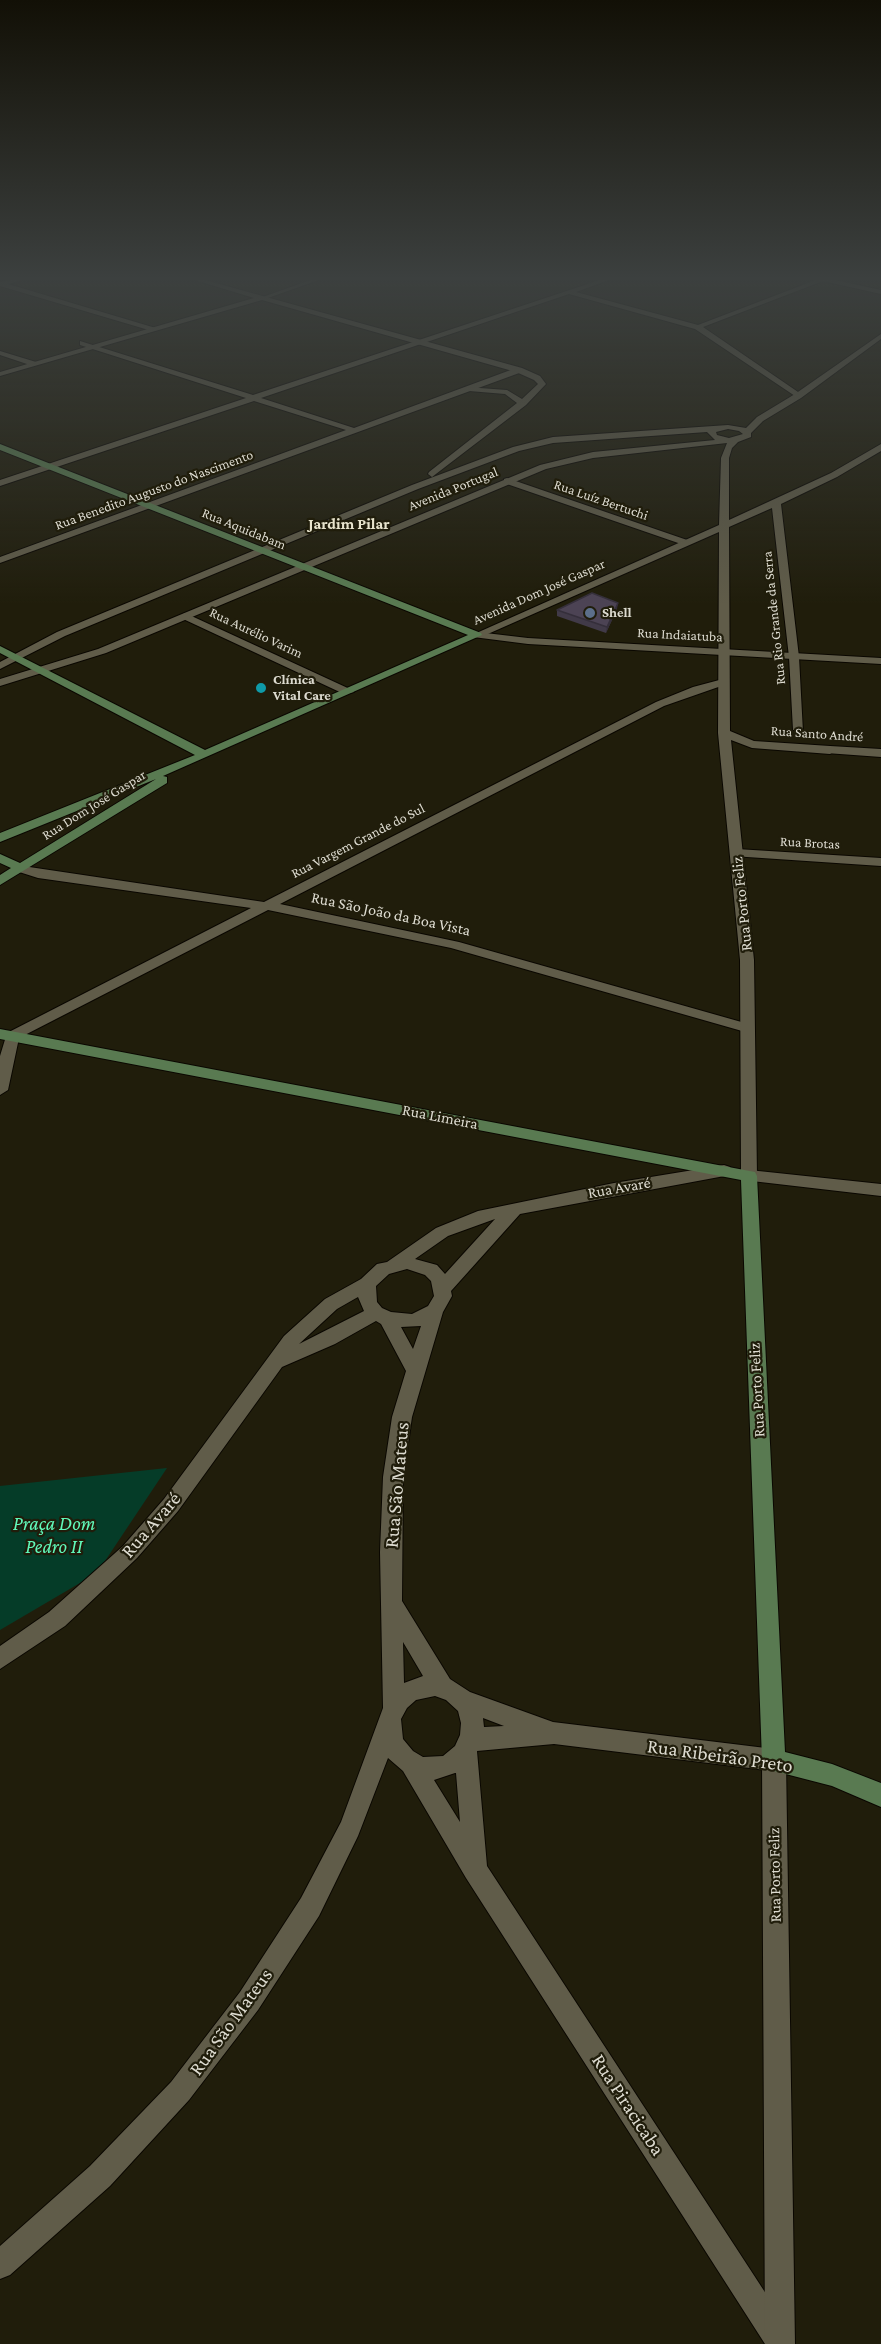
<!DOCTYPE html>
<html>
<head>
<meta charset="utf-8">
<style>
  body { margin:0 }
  canvas { display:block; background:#201d0b }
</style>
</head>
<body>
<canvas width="881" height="2344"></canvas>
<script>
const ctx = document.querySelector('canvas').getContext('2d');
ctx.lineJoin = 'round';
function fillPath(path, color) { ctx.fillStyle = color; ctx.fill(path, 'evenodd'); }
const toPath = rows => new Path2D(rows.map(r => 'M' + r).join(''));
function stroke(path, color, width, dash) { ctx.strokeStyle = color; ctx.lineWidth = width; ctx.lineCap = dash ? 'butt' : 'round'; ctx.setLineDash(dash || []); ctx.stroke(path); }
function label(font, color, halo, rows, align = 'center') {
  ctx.font = font + ' "Crimson Pro",serif'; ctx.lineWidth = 4.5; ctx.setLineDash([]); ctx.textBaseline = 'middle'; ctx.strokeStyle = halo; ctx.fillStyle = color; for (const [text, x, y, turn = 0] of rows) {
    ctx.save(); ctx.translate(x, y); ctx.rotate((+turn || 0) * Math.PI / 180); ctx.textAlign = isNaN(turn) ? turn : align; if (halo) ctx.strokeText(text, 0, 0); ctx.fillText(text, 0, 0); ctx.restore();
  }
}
fillPath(toPath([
  [167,1468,97,1573,0,1630,0,1486]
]), '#053c28');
const minor = toPath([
  [24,277,33,277,8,284,159,329,152,331,0,286,0,282,24,277],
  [319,277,327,277,265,299,260,298,319,277],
  [609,277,617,277,576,292,698,325,816,280,815,277,832,277,830,279,881,290,881,294,823,281,703,327,801,394,798,398,695,329,569,294,261,398,354,428,516,368,522,368,522,372,0,563,0,557,346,430,254,401,0,486,0,480,246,398,80,345,80,341,253,395,609,277],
  [0,351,36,362,37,364,33,366,0,355,0,351],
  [507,478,690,541,692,543,684,545,504,483,504,479,507,478],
  [185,613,352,690,354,692,344,694,181,618,180,616,185,613],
  [477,632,528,638,881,658,881,664,528,644,473,637,472,635,477,632],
  [723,679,727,680,727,684,664,706,280,904,459,942,752,1025,754,1028,752,1031,742,1031,451,948,268,910,19,1038,8,1090,0,1095,0,1056,7,1033,251,908,38,878,16,871,16,865,264,902,656,702,693,687,723,679],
  [830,746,881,749,881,757,826,753,824,750,830,746],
  [737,849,881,858,881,866,732,856,731,853,737,849],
  [724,1165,730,1167,732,1171,730,1175,520,1214,451,1291,452,1296,443,1312,412,1417,403,1477,402,1601,450,1679,470,1692,553,1722,774,1749,782,1752,786,1760,782,1768,774,1771,554,1744,477,1751,487,1866,787,2326,792,2336,788,2344,765,2344,466,1878,403,1771,388,1758,358,1836,319,1916,258,2010,189,2100,110,2186,10,2275,0,2279,0,2246,90,2166,171,2082,240,1992,301,1898,341,1822,383,1708,380,1552,383,1477,392,1417,406,1371,381,1324,376,1321,335,1344,282,1367,178,1511,137,1558,65,1626,0,1669,0,1646,49,1612,123,1546,164,1499,284,1336,325,1299,361,1279,377,1264,387,1262,436,1228,478,1211,614,1183,724,1165],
  [495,1219,445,1274,437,1265,415,1259,448,1236,495,1219],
  [407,1269,425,1275,431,1281,434,1296,428,1306,412,1314,391,1312,382,1308,377,1302,376,1286,389,1274,407,1269],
  [358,1297,364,1311,299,1344,337,1309,358,1297],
  [421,1326,413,1349,401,1327,421,1326],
  [403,1642,423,1676,404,1683,403,1642],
  [435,1696,446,1700,458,1711,461,1723,460,1735,455,1746,443,1756,423,1757,413,1751,403,1739,401,1719,407,1708,416,1700,435,1696],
  [483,1718,504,1726,484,1727,483,1718],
  [455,1773,456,1773,460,1822,434,1780,455,1773],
  [749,1170,881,1184,881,1196,743,1180,741,1176,749,1170]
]);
const tertiary = toPath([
  [185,277,194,277,522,368,540,376,546,384,526,405,432,477,428,474,429,472,517,403,505,394,469,391,466,387,507,390,522,399,538,384,534,380,516,372,262,300,0,376,0,372,254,298,185,277],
  [881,334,881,339,801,398,763,421,751,433,751,437,738,442,732,448,729,458,729,520,831,473,881,444,881,451,837,477,781,504,799,657,803,732,793,730,789,657,772,508,729,527,730,731,754,741,830,746,836,750,830,754,752,748,731,740,754,960,757,1176,755,1180,743,1180,741,1176,740,960,718,733,719,532,481,637,472,635,719,525,721,458,727,443,593,458,546,469,106,653,0,686,0,679,98,649,540,465,593,452,715,440,707,432,553,443,519,451,418,489,65,636,0,669,0,662,57,632,412,485,513,447,553,437,728,425,746,428,757,417,795,394,881,334],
  [728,429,739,431,743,434,729,438,717,435,716,432,728,429],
  [774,1749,782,1752,786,1760,795,2344,765,2344,762,1760,766,1752,774,1749]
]);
const secondary = toPath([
  [0,444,481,633,482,635,163,776,167,777,167,783,0,885,0,875,11,868,0,863,0,854,20,863,156,779,0,842,0,833,195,755,0,653,0,646,205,750,468,635,0,450,0,444],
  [0,1029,755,1172,757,1176,785,1752,832,1764,881,1783,881,1807,832,1786,774,1771,766,1768,762,1760,741,1180,0,1039,0,1029]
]);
stroke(minor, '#0a0700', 2);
stroke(tertiary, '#0a0700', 2);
stroke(secondary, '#0a0700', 2);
fillPath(minor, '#605c49');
fillPath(tertiary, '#605c49');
fillPath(secondary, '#597a51');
fillPath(toPath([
  [617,609,606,633,557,616,557,610]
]), '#413a48');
fillPath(toPath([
  [618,603,617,609,606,633,607,627]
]), '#352f3b');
const building = toPath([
  [592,593,618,603,607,627,557,610,592,593]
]);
fillPath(building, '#4c4354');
stroke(building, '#352f3b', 1.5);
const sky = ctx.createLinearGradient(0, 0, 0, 605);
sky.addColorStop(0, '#121006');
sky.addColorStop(0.46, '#3c403f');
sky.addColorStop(1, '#3c403f00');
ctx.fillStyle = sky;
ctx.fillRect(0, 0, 881, 605);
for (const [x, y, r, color] of [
  [590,613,6,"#5c6f8a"],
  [261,688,6,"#0f9aa8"]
]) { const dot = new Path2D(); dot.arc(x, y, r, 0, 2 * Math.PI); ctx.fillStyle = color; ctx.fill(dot); stroke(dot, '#201d0b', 2); }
label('14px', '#dddbd0', '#201d0b', [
  ["Avenida Portugal",453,489,-22],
  ["Rua Benedito Augusto do Nascimento",154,490,-20],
  ["Rua Luíz Bertuchi",601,500,19],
  ["Rua Aquidabam",244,529,22],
  ["Avenida Dom José Gaspar",539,592,-24],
  ["Rua Rio Grande da Serra",774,618,-96],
  ["Rua Aurélio Varim",256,633,25],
  ["Rua Indaiatuba",680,635,3],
  ["Rua Santo André",817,734,4],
  ["Rua Dom José Gaspar",94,805,-32],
  ["Rua Vargem Grande do Sul",358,841,-27],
  ["Rua Brotas",810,843,3]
]);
label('bold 14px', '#dddbd0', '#201d0b', [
  ["Shell",602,613],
  ["Clínica",273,680],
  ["Vital Care",273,696]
], 'left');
label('bold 16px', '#e8e4cd', '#201d0b', [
  ["Jardim Pilar",349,524]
]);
label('16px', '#dddbd0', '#201d0b', [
  ["Rua Porto Feliz",742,904,-96],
  ["Rua São João da Boa Vista",391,914,12],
  ["Rua Limeira",440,1117,11],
  ["Rua Avaré",619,1188,-10],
  ["Rua Porto Feliz",757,1390,-93],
  ["Rua Porto Feliz",775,1875,-91]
]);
label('20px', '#dddbd0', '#201d0b', [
  ["Rua São Mateus",397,1485,-85],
  ["Rua Avaré",151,1525,-49],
  ["Rua Ribeirão Preto",720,1756,8],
  ["Rua São Mateus",231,2022,-54],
  ["Rua Piracicaba",628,2105,57]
]);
label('italic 20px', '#60f9ba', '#201d0b', [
  ["Praça Dom",54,1524],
  ["Pedro II",54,1547]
]);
</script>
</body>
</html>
